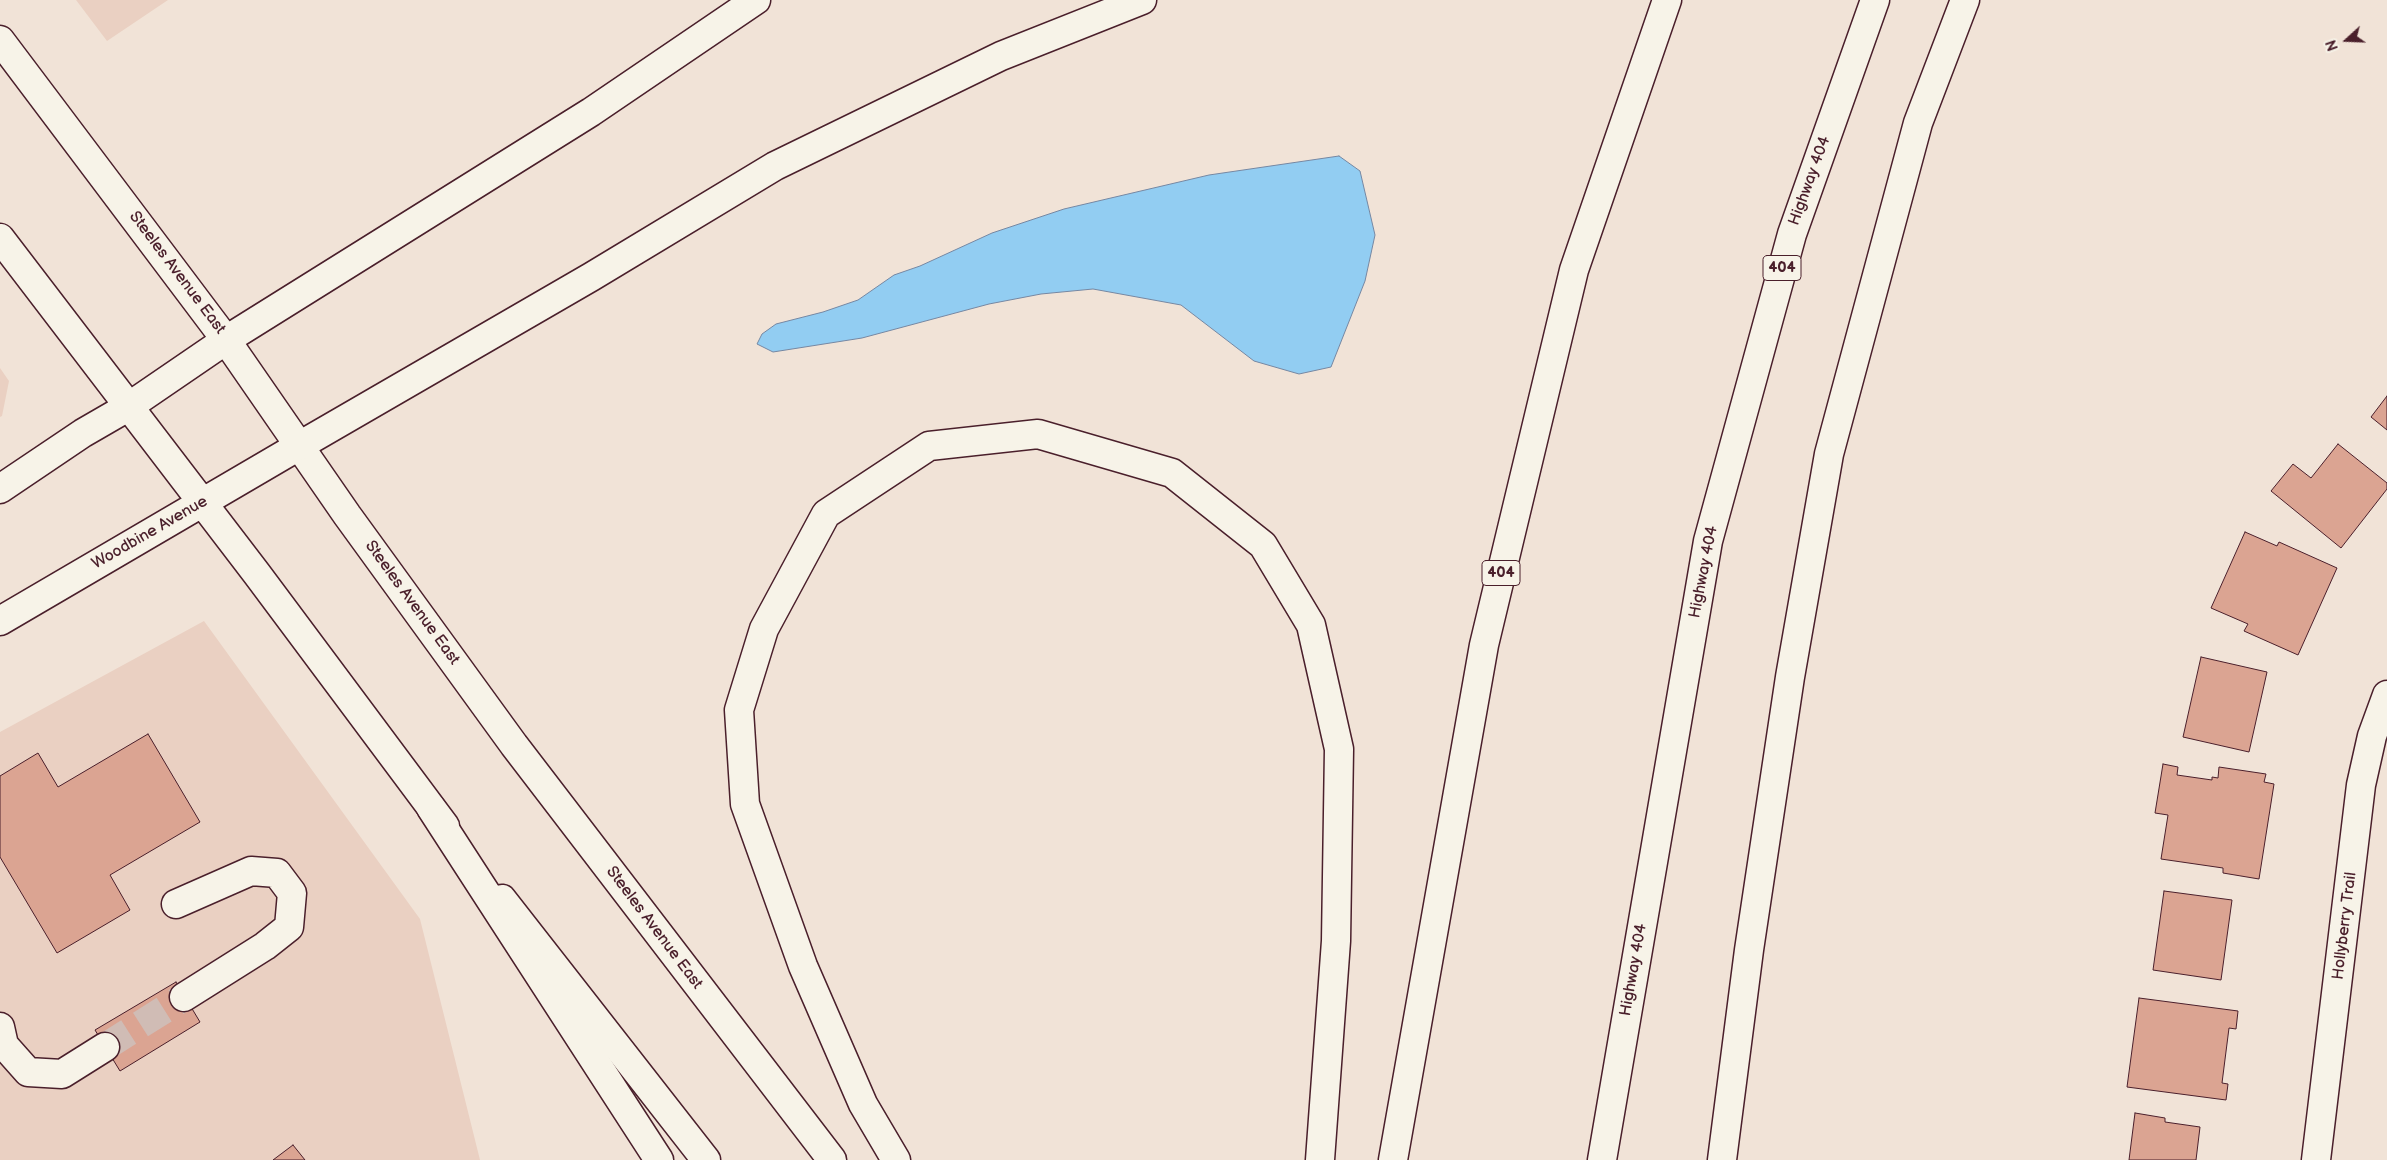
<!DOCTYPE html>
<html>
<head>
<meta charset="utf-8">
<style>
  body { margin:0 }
  #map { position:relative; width:2387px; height:1160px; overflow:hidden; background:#f1e3d7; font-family:"Balsamiq Sans",sans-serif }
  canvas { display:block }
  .north { position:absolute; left:2322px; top:15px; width:50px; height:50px; -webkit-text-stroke:4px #f7f3e8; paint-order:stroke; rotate:250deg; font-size:14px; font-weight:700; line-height:20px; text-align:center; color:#4a1f2b }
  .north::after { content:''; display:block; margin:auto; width:18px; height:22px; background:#4a1f2b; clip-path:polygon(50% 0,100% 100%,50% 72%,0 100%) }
</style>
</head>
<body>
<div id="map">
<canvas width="2387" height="1160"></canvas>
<div class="north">N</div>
</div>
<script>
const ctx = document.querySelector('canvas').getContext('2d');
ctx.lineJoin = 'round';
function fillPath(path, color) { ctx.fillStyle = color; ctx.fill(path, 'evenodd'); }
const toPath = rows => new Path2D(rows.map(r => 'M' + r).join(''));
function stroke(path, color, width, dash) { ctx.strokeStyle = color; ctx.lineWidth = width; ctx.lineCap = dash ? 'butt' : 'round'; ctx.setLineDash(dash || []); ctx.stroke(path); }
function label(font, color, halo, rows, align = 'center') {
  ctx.font = font + ' "Balsamiq Sans",sans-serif'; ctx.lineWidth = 4; ctx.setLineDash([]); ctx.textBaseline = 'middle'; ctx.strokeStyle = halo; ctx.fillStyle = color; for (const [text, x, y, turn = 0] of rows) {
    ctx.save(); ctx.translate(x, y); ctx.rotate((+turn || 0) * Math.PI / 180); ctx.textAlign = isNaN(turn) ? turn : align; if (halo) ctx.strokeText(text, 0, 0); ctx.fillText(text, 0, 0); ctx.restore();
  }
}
fillPath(toPath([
  [76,0,168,0,107,41],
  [0,368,9,381,2,416,0,417],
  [204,621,420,919,480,1160,0,1160,0,732]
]), '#ead0c2');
const water = toPath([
  [1339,156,1360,171,1375,235,1365,281,1331,367,1299,374,1254,361,1181,305,1093,289,1041,294,989,304,862,338,773,352,757,344,762,334,776,324,823,312,858,300,894,275,920,266,992,233,1064,209,1209,175,1339,156]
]);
fillPath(water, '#92cdf2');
stroke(water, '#7587a2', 1);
const building = toPath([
  [2387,396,2387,430,2371,417,2387,396],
  [2338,444,2387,483,2387,489,2341,548,2271,491,2293,464,2311,478,2338,444],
  [2245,532,2277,546,2279,542,2337,568,2298,655,2244,631,2248,624,2211,608,2245,532],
  [2201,657,2267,672,2249,752,2183,737,2201,657],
  [148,734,200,822,110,875,130,910,57,953,0,857,0,776,38,753,58,787,148,734],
  [2163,764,2178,767,2177,775,2212,780,2212,777,2218,778,2219,767,2266,774,2264,782,2274,784,2259,879,2223,873,2223,868,2161,859,2168,815,2155,813,2163,764],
  [2164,891,2232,900,2221,980,2153,970,2164,891],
  [176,982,200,1022,120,1071,95,1030,176,982],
  [2139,998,2238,1011,2236,1029,2229,1028,2222,1083,2228,1084,2226,1100,2127,1087,2139,998],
  [2135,1113,2165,1118,2165,1122,2200,1127,2196,1160,2129,1160,2135,1113],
  [293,1145,305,1160,273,1160,293,1145]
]);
fillPath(building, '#dba492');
stroke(building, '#4a1f2b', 1);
stroke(toPath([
  [105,1047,184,997]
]), '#d0bcb5', 28, [28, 14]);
const minor = toPath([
  [176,904,251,871,277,873,292,893,289,927,265,946,184,997],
  [0,1027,4,1045,28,1072,62,1074,105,1047],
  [2316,1160,2361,785,2372,736,2387,695]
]);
const major = toPath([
  [0,40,226,340,347,515,514,745,832,1160],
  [0,238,257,574,445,826],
  [0,489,83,433,128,407,226,340],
  [0,621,299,446],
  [502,899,706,1160]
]);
const highway = toPath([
  [226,340,591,112,756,0],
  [299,446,591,277,775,166,1001,56,1142,0],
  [431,808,659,1160],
  [896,1160,863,1104,803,966,745,804,739,710,764,629,826,514,929,446,1038,434,1172,473,1263,545,1311,625,1339,749,1336,941,1320,1160],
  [1393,1160,1484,645,1574,270,1667,0],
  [1602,1160,1708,541,1792,234,1875,0],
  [1722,1160,1749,950,1790,677,1829,454,1918,123,1965,0]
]);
stroke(minor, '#4a1f2b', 31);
stroke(major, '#4a1f2b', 31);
stroke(highway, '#4a1f2b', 31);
stroke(minor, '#f7f3e8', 28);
stroke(major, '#f7f3e8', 28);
stroke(highway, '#f7f3e8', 28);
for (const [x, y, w] of [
  [1782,268,38],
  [1501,573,38]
]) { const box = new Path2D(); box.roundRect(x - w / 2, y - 12.5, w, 25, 4); ctx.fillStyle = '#f7f3e8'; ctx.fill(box); stroke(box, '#4a1f2b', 1); }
label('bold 15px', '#4a1f2b', null, [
  ["404",1782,268],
  ["404",1501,573]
]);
label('16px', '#4a1f2b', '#f7f3e8', [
  ["Highway 404",1810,181,-70],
  ["Steeles Avenue East",177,273,53],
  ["Woodbine Avenue",150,533,-30],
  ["Highway 404",1704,572,-79],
  ["Steeles Avenue East",412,603,54],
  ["Hollyberry Trail",2345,926,-83],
  ["Steeles Avenue East",654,928,53],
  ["Highway 404",1634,970,-80]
]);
</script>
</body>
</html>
